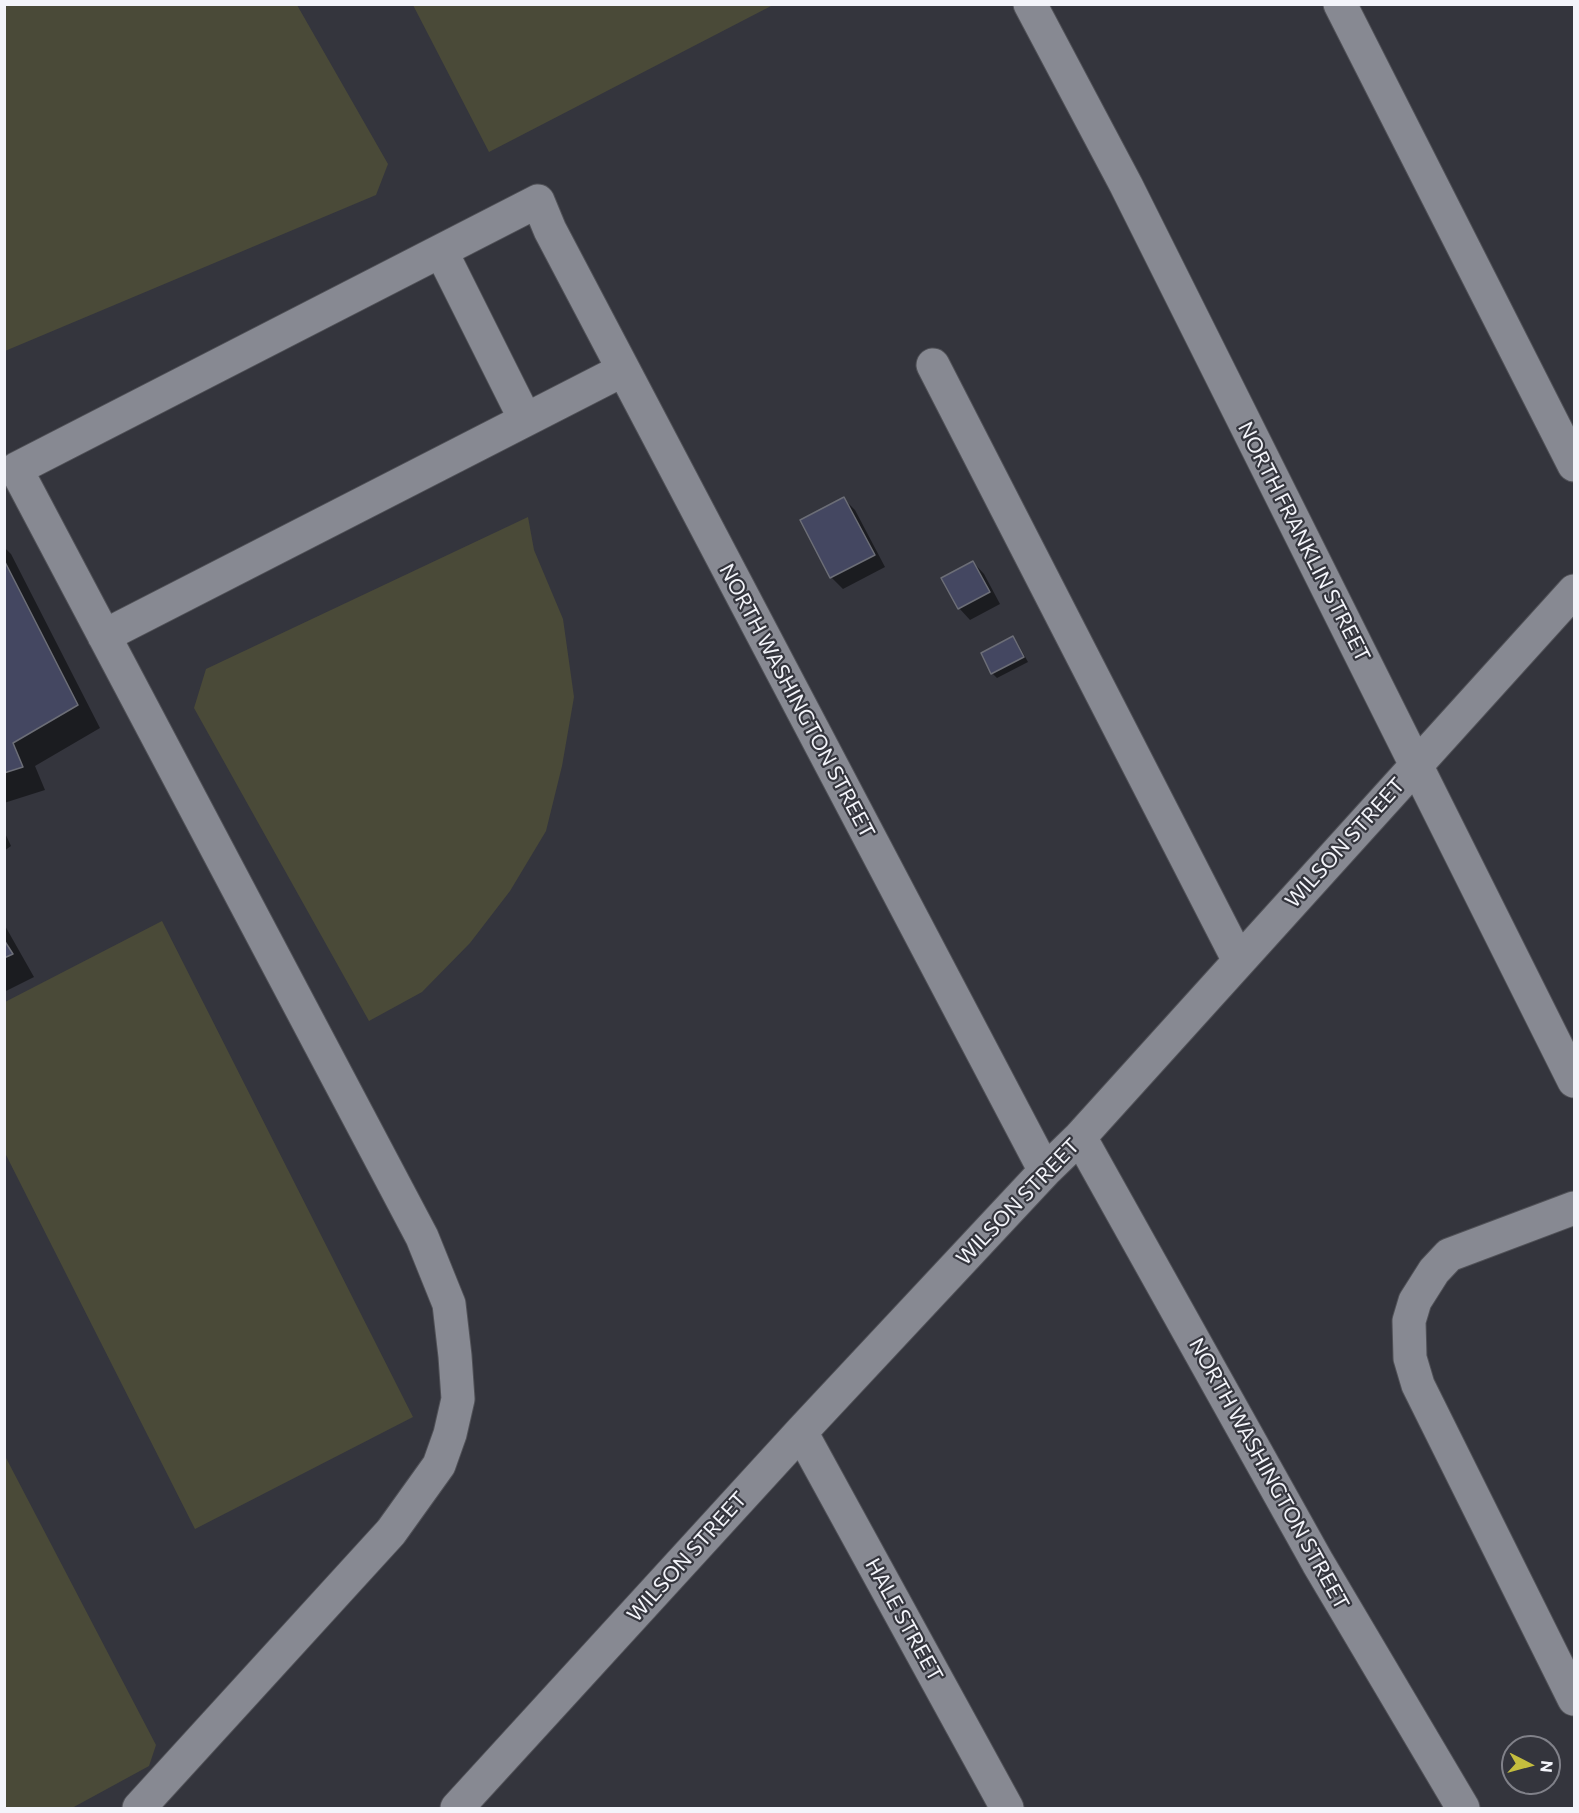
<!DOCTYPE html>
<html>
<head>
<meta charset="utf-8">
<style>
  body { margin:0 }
  #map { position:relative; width:1579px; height:1813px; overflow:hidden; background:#34353d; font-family:Commissioner,sans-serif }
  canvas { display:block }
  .frame { position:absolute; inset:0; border:6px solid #f3f4fa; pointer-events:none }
  .north { position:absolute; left:1501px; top:1735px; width:60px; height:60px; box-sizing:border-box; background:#34353d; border:2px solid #808189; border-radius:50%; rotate:96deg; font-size:16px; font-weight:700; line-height:24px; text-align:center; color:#f3f4fa }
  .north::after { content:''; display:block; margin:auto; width:21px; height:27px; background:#c4bd3e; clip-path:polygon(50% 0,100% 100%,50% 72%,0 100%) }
</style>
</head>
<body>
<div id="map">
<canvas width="1579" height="1813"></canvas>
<div class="frame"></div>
<div class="north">N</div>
</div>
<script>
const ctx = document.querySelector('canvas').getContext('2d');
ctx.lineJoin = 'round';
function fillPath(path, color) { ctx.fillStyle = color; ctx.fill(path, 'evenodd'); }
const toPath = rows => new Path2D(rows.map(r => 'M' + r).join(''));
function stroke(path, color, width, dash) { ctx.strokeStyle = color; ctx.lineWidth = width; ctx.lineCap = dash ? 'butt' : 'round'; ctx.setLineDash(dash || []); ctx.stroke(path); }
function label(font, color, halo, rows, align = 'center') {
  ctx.font = font + ' Commissioner,sans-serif'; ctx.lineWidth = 4.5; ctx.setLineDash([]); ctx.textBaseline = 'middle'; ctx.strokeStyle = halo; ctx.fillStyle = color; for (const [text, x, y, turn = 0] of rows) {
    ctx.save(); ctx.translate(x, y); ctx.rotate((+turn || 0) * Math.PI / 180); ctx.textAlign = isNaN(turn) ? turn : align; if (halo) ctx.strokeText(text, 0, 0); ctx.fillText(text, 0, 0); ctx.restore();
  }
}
fillPath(toPath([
  [5,4,297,5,388,164,376,195,5,351],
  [413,5,773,5,489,152],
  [528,517,534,550,563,619,574,697,562,766,546,831,510,891,470,943,422,992,369,1021,194,708,206,669],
  [162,921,413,1417,195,1529,5,1153,5,1002],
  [5,1456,156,1745,149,1766,72,1808,5,1808]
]), '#4a4a38');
fillPath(toPath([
  [844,499,855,510,885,567,843,589,831,577,802,521],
  [4,547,11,554,100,728,35,766,45,790,4,803],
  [973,562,984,574,1000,604,970,620,959,608],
  [1013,638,1018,644,1028,662,997,678,992,673],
  [4,831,11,846,4,851],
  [4,924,34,977,4,992]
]), '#0007');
const building = toPath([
  [844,497,875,555,830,578,800,520,844,497],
  [4,560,78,705,13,743,23,767,4,773,4,560],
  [973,561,990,592,958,609,941,578,973,561],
  [1013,636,1024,657,991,674,981,653,1013,636],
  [4,940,13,954,4,958,4,940]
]);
fillPath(building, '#444761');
stroke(building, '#6c6e77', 1.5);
const minor = toPath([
  [1030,4,1126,185,1574,1081],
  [1340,4,1574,465],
  [441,251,525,419],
  [933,365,1239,961],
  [104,636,623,370],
  [1080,1137,1318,1563,1463,1808],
  [1574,1208,1449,1255,1434,1271,1415,1301,1409,1321,1410,1358,1418,1385,1574,1699],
  [801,1432,1007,1808],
  [139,1808,391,1532,439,1465,450,1434,458,1399,455,1356,449,1304,422,1237,16,469,538,201,550,230,1045,1171],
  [457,1808,801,1432,1045,1171,1080,1137,1574,591]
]);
stroke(minor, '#505157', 35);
stroke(minor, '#878992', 33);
label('21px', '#f3f4fa', '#34353d', [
  ["NORTH FRANKLIN STREET",1304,542,63],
  ["NORTH WASHINGTON STREET",797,701,62],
  ["WILSON STREET",1345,843,-48],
  ["WILSON STREET",1018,1202,-46],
  ["NORTH WASHINGTON STREET",1269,1474,61],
  ["WILSON STREET",687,1557,-48],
  ["HALE STREET",904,1620,61]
]);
</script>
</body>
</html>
